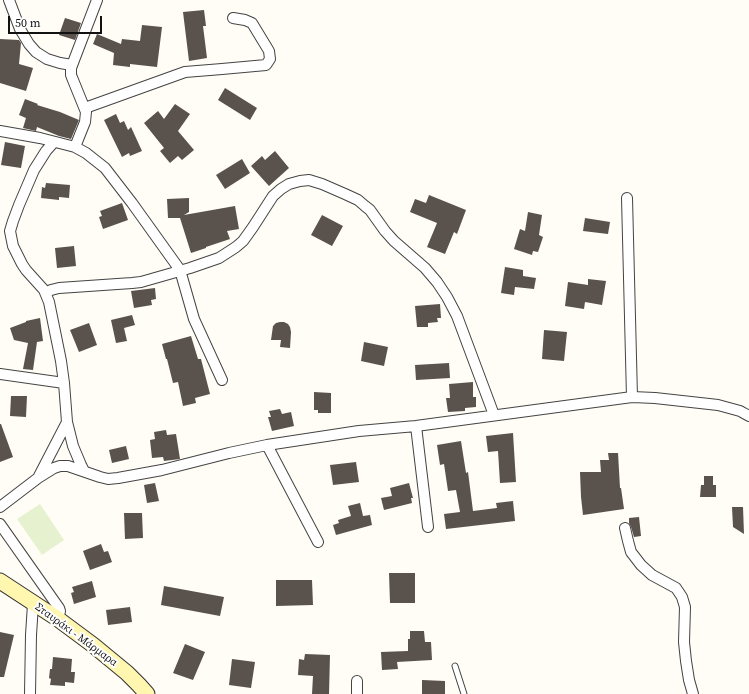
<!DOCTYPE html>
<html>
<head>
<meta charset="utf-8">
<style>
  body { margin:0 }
  #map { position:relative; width:749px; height:694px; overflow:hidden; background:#fffdf5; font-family:"Source Serif 4",serif }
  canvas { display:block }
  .scale { position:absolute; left:8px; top:16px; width:94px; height:18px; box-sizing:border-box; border:2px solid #111; border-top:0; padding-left:5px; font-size:12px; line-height:14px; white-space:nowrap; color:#111; -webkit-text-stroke:3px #fff; paint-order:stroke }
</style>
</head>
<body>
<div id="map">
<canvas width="749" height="694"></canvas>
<div class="scale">50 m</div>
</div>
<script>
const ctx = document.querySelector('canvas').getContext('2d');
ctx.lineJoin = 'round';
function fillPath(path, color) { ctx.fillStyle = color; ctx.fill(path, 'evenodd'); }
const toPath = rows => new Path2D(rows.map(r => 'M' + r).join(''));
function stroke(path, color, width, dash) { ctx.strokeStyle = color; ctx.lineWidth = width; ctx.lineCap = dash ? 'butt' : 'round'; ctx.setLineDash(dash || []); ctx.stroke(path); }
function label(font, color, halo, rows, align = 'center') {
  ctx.font = font + ' "Source Serif 4",serif'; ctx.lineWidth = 4; ctx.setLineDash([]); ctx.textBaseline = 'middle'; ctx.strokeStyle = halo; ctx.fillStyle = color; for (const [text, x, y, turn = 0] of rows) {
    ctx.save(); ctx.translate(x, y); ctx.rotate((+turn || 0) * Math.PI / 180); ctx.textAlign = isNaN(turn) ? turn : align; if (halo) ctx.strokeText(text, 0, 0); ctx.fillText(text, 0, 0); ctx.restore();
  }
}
fillPath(toPath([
  [40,504,64,540,42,555,17,519]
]), '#e6f2cf');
fillPath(toPath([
  [204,10,206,26,203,26,207,58,189,61,183,12],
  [65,18,81,23,75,40,59,35],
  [142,25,162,27,157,67,130,64,130,67,113,65,114,53,93,44,97,34,121,44,122,39,140,41],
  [0,39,19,40,21,43,19,64,33,68,26,91,0,83],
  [225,88,257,108,250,120,218,100],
  [25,99,38,104,37,105,60,112,79,120,71,139,59,136,37,127,36,131,23,128,26,118,19,115],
  [175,104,190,114,178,131,194,150,182,160,178,156,170,163,160,151,164,148,144,123,158,111,164,119],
  [116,114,120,123,124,121,128,130,131,127,142,151,130,156,129,153,122,157,104,120],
  [5,142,25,146,21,168,1,165],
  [275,151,289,168,269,186,251,166,262,156,265,160],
  [242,159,250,173,225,189,216,175],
  [46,183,70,185,69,198,59,197,59,200,41,198,42,187,45,188],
  [429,195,466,210,457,234,454,232,445,254,427,247,437,223,410,212,415,199,426,203],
  [189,198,189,212,184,215,235,206,239,229,227,231,230,239,206,247,206,248,191,253,180,218,168,218,167,199],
  [122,203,128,220,103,229,99,217,102,216,100,211],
  [528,212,542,215,539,235,543,237,538,252,533,251,532,255,514,249,520,229,525,231],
  [322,215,343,226,332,246,311,235],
  [585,218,610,222,608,234,583,231],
  [74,246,76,266,57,268,55,248],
  [505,267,523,270,523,276,536,278,534,289,515,287,514,295,501,293],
  [588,279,606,281,602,305,585,302,584,309,565,306,568,282,588,285],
  [155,288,156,299,151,300,152,305,134,308,131,291],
  [440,304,441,318,437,318,438,322,428,323,428,327,417,327,415,306],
  [132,315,135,325,124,328,127,341,116,343,111,320],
  [40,318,43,341,37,342,33,370,23,369,28,343,14,340,10,328,26,322,26,321],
  [280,322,284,322,288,324,290,327,291,332,290,348,280,347,281,340,271,340,273,326,276,323],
  [89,323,97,345,79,352,70,330],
  [544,330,567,332,564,361,542,359],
  [191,336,198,359,201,359,210,394,195,398,196,403,183,406,178,382,173,383,167,359,166,359,162,344],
  [364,342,388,347,384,366,361,361],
  [449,363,450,378,416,380,415,365],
  [473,382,473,397,476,397,476,407,465,408,465,411,448,412,446,398,450,398,449,384],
  [314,392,331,393,331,413,318,413,318,410,314,410],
  [11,396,27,396,26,417,10,416],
  [280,409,282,414,291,412,294,426,272,431,268,417,271,417,269,411],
  [0,424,1,424,13,457,0,462],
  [166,430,167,435,176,434,180,459,164,461,163,457,152,458,150,440,155,439,154,432],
  [513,433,516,482,500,483,498,451,488,452,486,436],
  [461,441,466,473,468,472,473,511,497,508,496,503,513,501,515,521,446,529,444,514,460,512,456,490,448,491,444,464,440,465,437,445],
  [126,446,129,459,112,463,109,450],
  [608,453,618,453,620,488,621,488,624,509,583,515,581,497,580,472,601,472,600,460,609,460],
  [356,462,359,482,333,485,330,465],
  [704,476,713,476,713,485,716,485,716,497,700,497,701,485,704,485],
  [155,483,159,501,147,503,144,485],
  [409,483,413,498,411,498,412,503,384,510,381,498,392,496,390,488],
  [360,503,363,516,370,515,372,525,336,535,333,525,339,523,338,520,351,516,348,506],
  [732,507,743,507,744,534,733,527],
  [124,513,142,513,143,538,125,539],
  [639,517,641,536,634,537,631,527,629,523,629,518],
  [101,544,104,552,108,551,112,562,90,570,83,551],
  [389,573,415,573,415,603,390,603],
  [276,580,312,580,313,605,276,606],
  [92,581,96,597,74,604,71,593,74,592,72,587],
  [164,586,224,597,220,616,161,605],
  [130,607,132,622,108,625,106,610],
  [410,631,424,631,425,642,431,642,432,660,397,662,398,669,382,670,381,652,408,651,408,639,410,639],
  [0,632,14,635,4,677,0,677],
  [185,644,205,652,193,680,173,673],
  [305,654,330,655,329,694,312,694,313,676,298,675,299,659,304,660],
  [53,657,72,659,71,672,75,672,74,683,65,682,65,686,50,685,51,679,49,678,50,669,52,669],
  [232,659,255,662,251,688,229,685],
  [422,680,445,681,445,694,422,694]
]), '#5a524d');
const lane = toPath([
  [455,666,464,694]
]);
const street = toPath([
  [9,0,20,29,29,44,36,52,47,59,60,63,72,65],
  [85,108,185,72,222,69,266,65,270,59,269,51,252,23,245,20,233,18],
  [0,131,40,138,75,147,86,153,105,168,132,203,180,270,194,319,222,380],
  [75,147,85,122,86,112,73,80,71,75,71,68,97,0],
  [627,198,632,397],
  [46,293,51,290,59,288,132,283,141,282,190,268,219,258,236,247,243,241,253,227,273,196,281,189,289,184,300,181,309,180,322,184,345,194,358,200,365,206,370,210,385,231,394,241,425,268,437,282,447,297,457,316,494,415],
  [0,374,64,383],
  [67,422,73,446,81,465,84,471],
  [416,426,428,527],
  [267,445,318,542],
  [39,476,67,422,64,383,61,361,49,302,44,290,26,270,22,264,13,246,10,231,13,221,19,205,34,170,46,151,54,142],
  [0,507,38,478,54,468,60,466,68,466,100,477,108,479,118,478,162,470,229,453,267,445,359,431,416,426,632,397,655,398,718,405,740,411,749,416],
  [0,524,59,608,60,611,58,619],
  [625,528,628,541,631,552,641,565,652,575,676,588,682,597,685,607,684,642,686,661,689,680,693,694],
  [357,681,357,694],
  [30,694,31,635,33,604]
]);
const secondary = toPath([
  [0,581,58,619,93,645,127,673,139,685,147,694]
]);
stroke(lane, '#444', 7);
stroke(street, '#444', 12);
stroke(secondary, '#333', 17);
stroke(lane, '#fff', 5);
stroke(street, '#fff', 10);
stroke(secondary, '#fff6b0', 15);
label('11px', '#111', '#fff', [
  ["Σταυράκι - Μάρμαρα",76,635,36]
]);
</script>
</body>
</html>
